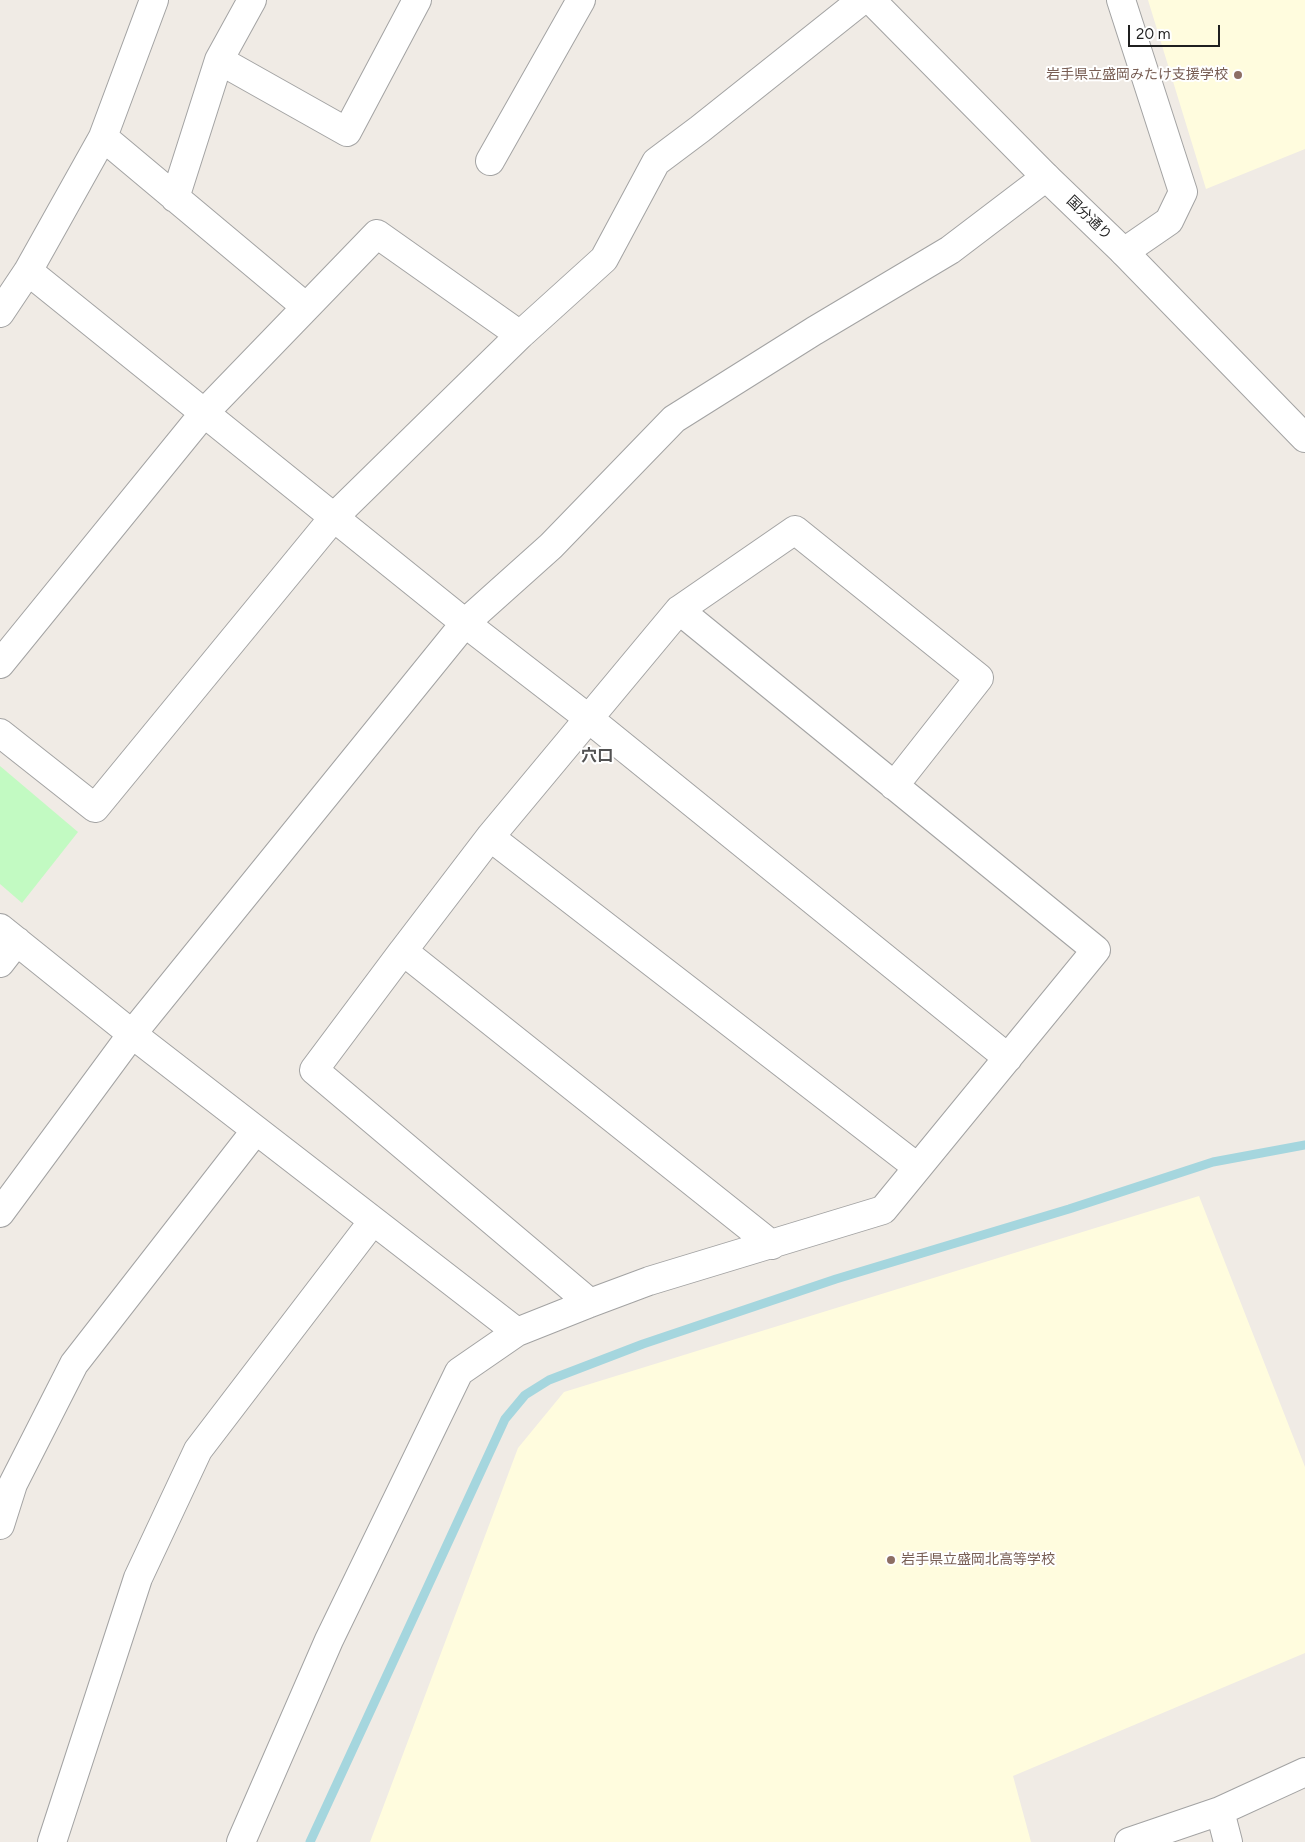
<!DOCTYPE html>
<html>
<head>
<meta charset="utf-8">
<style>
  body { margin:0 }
  #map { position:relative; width:1305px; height:1842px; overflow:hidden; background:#f0ebe5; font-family:Figtree,sans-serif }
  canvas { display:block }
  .scale { position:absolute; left:1128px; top:25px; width:92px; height:22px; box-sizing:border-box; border:2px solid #1f1f1f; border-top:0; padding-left:6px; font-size:15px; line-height:18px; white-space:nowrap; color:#1f1f1f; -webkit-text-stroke:4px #fff; paint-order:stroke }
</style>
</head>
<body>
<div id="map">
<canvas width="1305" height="1842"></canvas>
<div class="scale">20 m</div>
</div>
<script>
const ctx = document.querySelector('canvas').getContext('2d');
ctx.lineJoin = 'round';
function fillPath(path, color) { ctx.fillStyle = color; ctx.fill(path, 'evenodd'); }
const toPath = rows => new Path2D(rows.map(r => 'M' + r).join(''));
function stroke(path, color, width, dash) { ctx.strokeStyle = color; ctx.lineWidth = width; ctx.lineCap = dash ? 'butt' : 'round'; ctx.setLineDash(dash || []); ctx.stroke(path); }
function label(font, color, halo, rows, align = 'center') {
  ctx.font = font + ' Figtree,"Noto Sans JP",sans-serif'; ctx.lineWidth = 4; ctx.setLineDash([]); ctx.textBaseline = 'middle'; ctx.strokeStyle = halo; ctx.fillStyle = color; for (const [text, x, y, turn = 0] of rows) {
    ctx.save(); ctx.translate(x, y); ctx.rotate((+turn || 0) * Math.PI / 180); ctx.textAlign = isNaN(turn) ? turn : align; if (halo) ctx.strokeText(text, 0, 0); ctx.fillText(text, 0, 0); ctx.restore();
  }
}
fillPath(toPath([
  [1148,0,1305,0,1305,149,1206,189],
  [1199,1196,1305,1467,1305,1653,1013,1776,1031,1842,370,1842,518,1448,564,1392]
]), '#fffcde');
fillPath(toPath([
  [0,766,78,832,22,903,0,884]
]), '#c2fac2');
stroke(toPath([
  [310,1842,505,1419,525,1395,549,1380,643,1344,836,1279,1069,1209,1213,1162,1305,1145]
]), '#a5d6de', 9);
const minor = toPath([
  [1121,0,1183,192,1169,221,1124,252],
  [219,60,347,132,417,0],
  [103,137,154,0],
  [490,161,581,0],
  [175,198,219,60,252,0],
  [28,271,465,623,588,718,1008,1058],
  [0,313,28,271,103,137,306,307],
  [520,335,604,259,656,162,700,129,862,0],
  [0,664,204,413,377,234,520,335,334,517,95,808,0,733],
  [490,837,917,1167],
  [0,928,132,1034,517,1332],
  [403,951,314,1070,590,1303],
  [0,963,17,941],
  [0,1213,132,1034,465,623,551,546,674,419,814,331,950,250,1046,177],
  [772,1245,403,951,490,837,679,610,795,530,979,678,894,786],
  [0,1525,13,1484,74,1364,256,1130],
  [1220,1811,1305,1772],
  [52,1842,138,1578,198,1450,373,1221],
  [241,1842,329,1640,459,1372,517,1332,590,1303,649,1281,883,1210,1096,950,679,610],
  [1129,1842,1220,1811,1228,1842]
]);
const tertiary = toPath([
  [871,0,1046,177,1124,252,1305,438]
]);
stroke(minor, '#a3a3a3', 30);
stroke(tertiary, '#a3a3a3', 30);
stroke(minor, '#fff', 28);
stroke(tertiary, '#fff', 28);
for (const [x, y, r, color] of [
  [1238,75,5,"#8d6e63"],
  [891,1560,5,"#8d6e63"]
]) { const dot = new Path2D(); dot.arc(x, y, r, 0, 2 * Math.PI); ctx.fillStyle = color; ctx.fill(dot); stroke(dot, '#fff', 2); }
label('14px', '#785e54', '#fff', [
  ["岩手県立盛岡みたけ支援学校",1228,75],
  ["岩手県立盛岡北高等学校",901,1560,"left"]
], 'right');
label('14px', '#1f1f1f', '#fff', [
  ["国分通り",1089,218,44]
]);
label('bold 16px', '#525252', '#fff', [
  ["穴口",597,756]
]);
</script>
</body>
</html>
